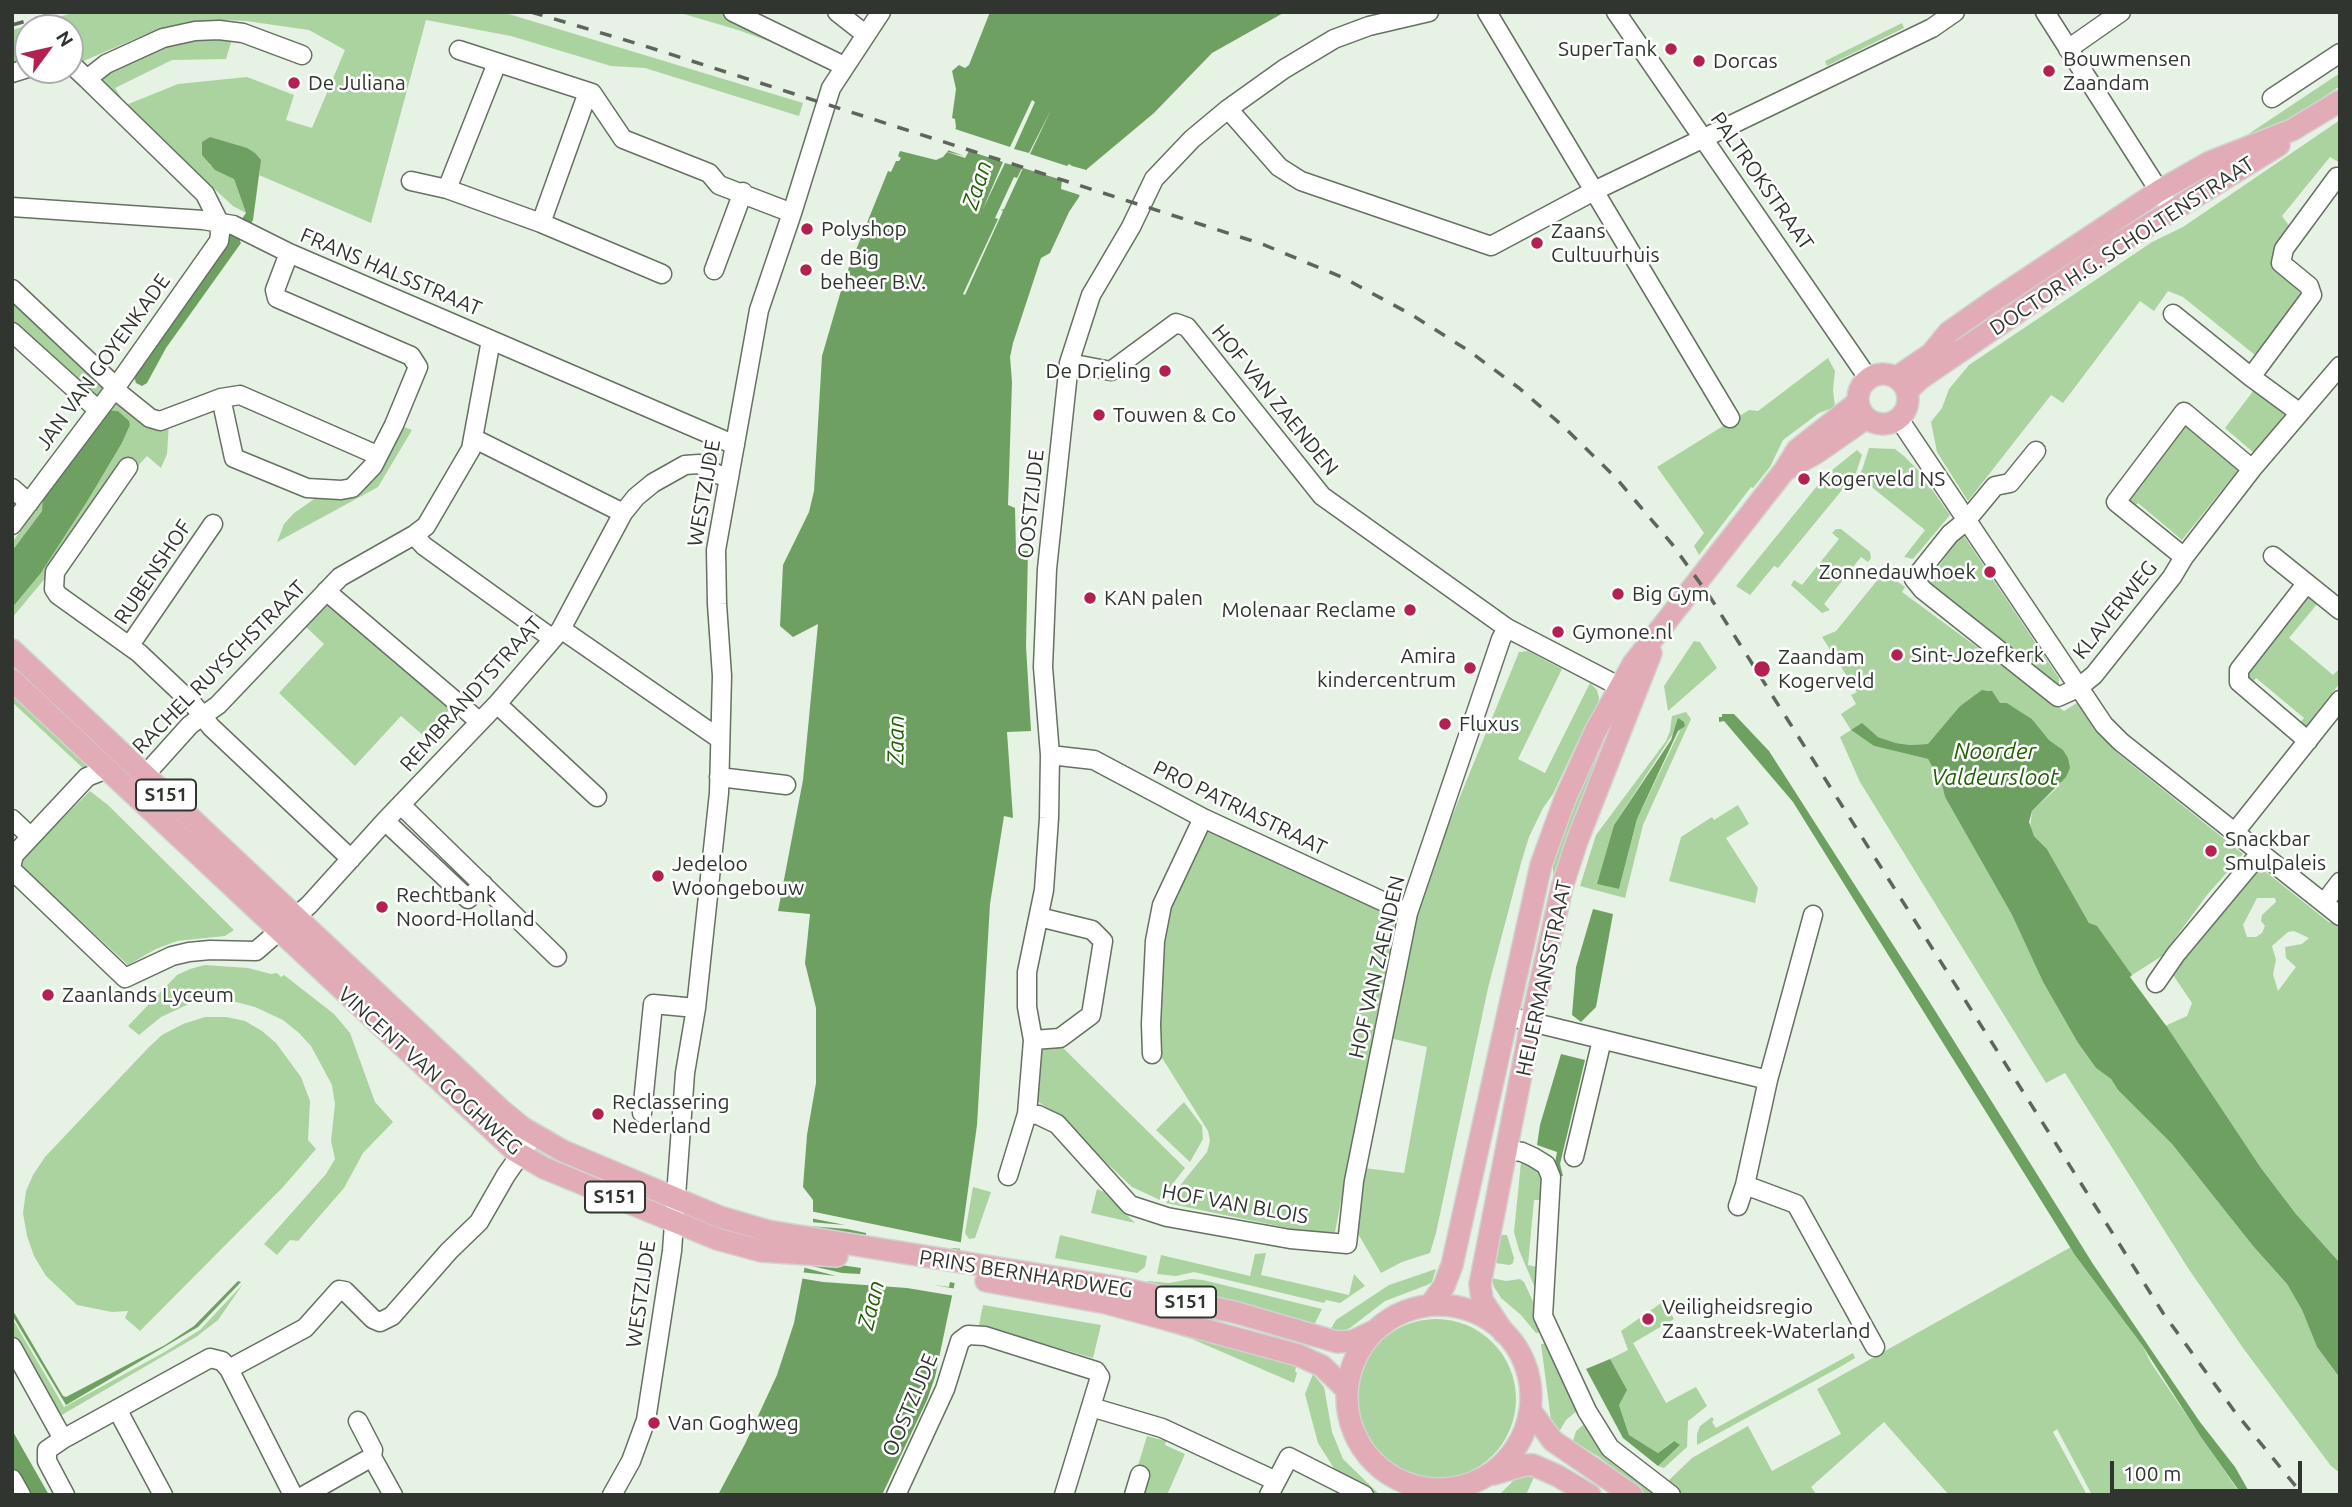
<!DOCTYPE html>
<html>
<head>
<meta charset="utf-8">
<style>
  body { margin:0 }
  #map { position:relative; width:2352px; height:1507px; overflow:hidden; background:#e6f2e3; font-family:Ubuntu,sans-serif }
  canvas { display:block }
  .frame { position:absolute; inset:0; border:14px solid #30352f; pointer-events:none }
  .north { position:absolute; left:14px; top:14px; width:70px; height:70px; box-sizing:border-box; background:#fff; border:2px solid #acaeac; border-radius:50%; rotate:57deg; font-size:19px; font-weight:700; line-height:28px; text-align:center; color:#30352f }
  .north::after { content:''; display:block; margin:auto; width:24px; height:32px; background:#b22150; clip-path:polygon(50% 0,100% 100%,50% 72%,0 100%) }
  .scale { position:absolute; left:2110px; top:1461px; width:192px; height:32px; box-sizing:border-box; border:4px solid #30352f; border-top:0; padding-left:9px; font-size:21px; line-height:24px; white-space:nowrap; color:#30352f; -webkit-text-stroke:5px #fff; paint-order:stroke }
</style>
</head>
<body>
<div id="map">
<canvas width="2352" height="1507"></canvas>
<div class="frame"></div>
<div class="north">N</div>
<div class="scale">100 m</div>
</div>
<script>
const ctx = document.querySelector('canvas').getContext('2d');
ctx.lineJoin = 'round';
function fillPath(path, color) { ctx.fillStyle = color; ctx.fill(path, 'evenodd'); }
const toPath = rows => new Path2D(rows.map(r => 'M' + r).join(''));
function stroke(path, color, width, dash) { ctx.strokeStyle = color; ctx.lineWidth = width; ctx.lineCap = dash ? 'butt' : 'round'; ctx.setLineDash(dash || []); ctx.stroke(path); }
function label(font, color, halo, rows, align = 'center') {
  ctx.font = font + ' Ubuntu,sans-serif'; ctx.lineWidth = 5; ctx.setLineDash([]); ctx.textBaseline = 'middle'; ctx.strokeStyle = halo; ctx.fillStyle = color; for (const [text, x, y, turn = 0] of rows) {
    ctx.save(); ctx.translate(x, y); ctx.rotate((+turn || 0) * Math.PI / 180); ctx.textAlign = isNaN(turn) ? turn : align; if (halo) ctx.strokeText(text, 0, 0); ctx.fillText(text, 0, 0); ctx.restore();
  }
}
fillPath(toPath([
  [76,12,502,12,803,103,799,116,645,68,611,66,511,36,426,20,371,223,259,175,260,170,208,164,234,179,246,213,233,206,102,86,99,80,100,72,185,38,233,36,226,59,172,60,115,88,126,105,178,84,247,77,294,95,286,120,312,128,345,50,309,30,246,21,223,20,168,28,144,35,79,63,70,57,70,28,28,28,28,63,12,69,12,30],
  [677,12,724,12,804,54,738,30],
  [1902,23,1904,28,1827,66,1825,61],
  [2340,73,2340,86,2290,120,2235,143],
  [2340,120,2340,163,2330,157,2282,216,2293,231,2279,245,2306,289,2255,355,2183,297,2168,291,2154,311,2140,301,2063,403,2051,395,1968,501,1937,452,1931,422,1942,408,1949,389,1969,365,2152,242,2183,227],
  [12,297,104,383,100,394,93,397,12,326],
  [1828,358,1835,371,1833,390,1835,407,1819,413,1783,440,1770,467,1753,488,1751,487,1699,555,1694,546,1704,533,1657,467,1749,410,1758,411],
  [2257,386,2287,413,2255,454,2225,428],
  [111,399,169,423,167,454,161,468,147,456,137,467,126,460,47,576,12,618,12,608,41,573,88,500,122,443,130,425,118,411,108,410,42,511,12,551,12,543],
  [2184,424,2196,426,2242,465,2182,540,2138,503,2131,509,2126,502],
  [399,425,412,430,378,487,277,542,284,524,294,513,320,495,353,479],
  [1869,448,1895,449,1904,456,1918,470,1950,515,1913,559,1904,557,1925,530,1858,476,1862,470],
  [1857,450,1862,455,1856,473,1778,568,1774,566,1750,595,1736,586,1826,475],
  [1836,529,1841,529,1870,552,1871,558,1868,562,1861,557,1824,604,1830,610,1822,613,1791,585,1794,580,1802,585,1839,539,1832,533],
  [1962,533,2059,678,2059,684,2052,684,1927,583],
  [1884,572,1905,587,1902,592,2064,711,2077,703,2116,752,2243,854,2207,895,2162,956,2132,975,2097,927,2089,923,2047,849,2034,836,2030,829,2032,811,2058,787,2059,747,2049,740,2032,719,2007,703,2000,703,1989,690,1983,690,1960,706,1929,744,1910,745,1896,743,1878,737,1867,729,1851,730,1874,746,1928,759,1942,785,1945,797,2012,915,2043,982,2078,1043,2096,1068,2111,1079,2118,1090,2172,1144,2253,1246,2287,1284,2302,1310,2317,1347,2340,1378,2340,1473,2331,1466,2243,1348,2188,1268,2065,1073,2046,1083,1860,782,1840,737,1851,730,1841,714,1856,704,1851,695,1857,692,1822,637,1836,631],
  [320,597,447,702,450,709,425,737,401,716,355,766,279,693,324,644,305,626],
  [2308,597,2318,603,2289,638,2333,675,2340,668,2340,683,2307,725,2303,728,2298,725,2304,718,2256,678,2250,685,2246,681,2248,672],
  [1694,641,1700,642,1717,668,1668,711,1664,686],
  [1528,651,1562,669,1518,759,1545,773,1590,683,1597,690,1599,698,1598,707,1577,743,1553,794,1543,808,1529,837,1521,863,1488,988,1436,1233,1430,1253,1402,1262,1381,1273,1353,1225,1364,1168,1404,1173,1427,1047,1390,1038,1411,935,1426,880,1519,652],
  [12,688,95,766,86,771,12,702],
  [1686,712,1691,719,1643,825,1625,898,1580,886,1596,835,1666,741,1670,731,1672,716],
  [1684,722,1637,819,1619,889,1598,884,1614,825,1676,729],
  [1610,714,1618,718,1553,883,1553,861,1566,813],
  [90,791,108,805,234,930,225,936,177,941,156,949,128,965,18,863],
  [1738,805,1749,824,1726,838,1758,888,1755,903,1669,881,1681,837,1712,817,1714,820],
  [1200,825,1233,838,1385,912,1394,920,1394,927,1335,1232,1327,1236,1166,1203,1207,1152,1210,1141,1208,1131,1159,1053,1162,925],
  [2256,864,2330,923,2332,920,2340,926,2340,1263,2296,1214,2261,1168,2165,1026,2187,1016,2192,1003,2171,972],
  [2257,898,2275,898,2276,902,2262,915,2261,921,2265,926,2262,933,2256,937,2247,937,2243,925],
  [2294,931,2309,938,2302,944,2285,947,2286,958,2296,967,2278,991,2273,974,2276,960,2272,946,2288,932],
  [205,965,248,968,271,974,277,973,281,977,284,975,334,1014,350,1033,375,1102,393,1122,363,1153,344,1188,298,1241,290,1240,277,1255,264,1244,326,1174,335,1159,331,1141,335,1104,332,1085,311,1046,299,1033,283,1020,255,1007,236,1002,191,1003,161,1017,139,1035,128,1026,177,975,190,969],
  [205,1017,226,1017,245,1021,262,1031,276,1043,301,1077,310,1101,308,1140,316,1149,283,1187,140,1331,125,1318,128,1311,112,1312,77,1305,46,1276,34,1256,27,1236,23,1213,26,1191,33,1175,45,1157,149,1047,162,1035,183,1024],
  [1041,1044,1059,1044,1185,1168,1160,1200,1132,1187,1052,1111,1037,1101],
  [1184,1102,1202,1126,1203,1139,1190,1162,1156,1130],
  [1521,1162,1536,1167,1542,1176,1544,1200,1534,1200,1528,1265,1541,1268,1538,1295,1519,1250,1514,1232],
  [973,1187,991,1192,975,1238,969,1239,965,1233],
  [1097,1189,1104,1192,1135,1223,1091,1213],
  [1060,1235,1147,1256,1145,1267,1137,1273,1055,1258],
  [1500,1235,1507,1235,1514,1258,1513,1263,1510,1265,1495,1263],
  [2071,1247,2142,1345,2151,1363,2241,1495,2092,1495,2057,1429,2053,1432,2087,1495,1949,1495,1884,1422,1811,1487,1817,1495,1681,1495,1666,1483,1692,1458,1748,1426,1772,1471,1841,1434,1817,1389],
  [1266,1253,1261,1275,1349,1295,1354,1274,1365,1286,1340,1303,1326,1300,1324,1303,1194,1272,1176,1276,1157,1274,1161,1255,1250,1276,1255,1254],
  [1436,1269,1432,1282,1427,1285,1385,1301,1350,1328,1337,1333,1329,1332,1336,1320,1389,1285],
  [1491,1278,1506,1281,1520,1279,1524,1282,1547,1332,1536,1333,1521,1315,1501,1298,1494,1287],
  [1191,1279,1203,1280,1322,1309,1313,1327,1147,1286,1148,1281,1169,1283],
  [243,1284,218,1320,196,1337,60,1416,12,1336,12,1318,64,1407,163,1353,200,1330],
  [1664,1301,1674,1319,1633,1343,1666,1403,1696,1387,1707,1406,1688,1421,1687,1447,1664,1468,1658,1466,1679,1446,1673,1441,1658,1453,1629,1435,1619,1405,1610,1359,1628,1350,1621,1331],
  [983,1305,1101,1325,1093,1358,979,1325],
  '1356 1399a80 80 0 1 1 160 0a80 80 0 1 1-160 0Z',
  [1164,1328,1297,1365,1295,1371,1297,1373,1294,1383,1192,1339,1164,1331],
  [1552,1343,1579,1409,1566,1420,1559,1432,1551,1420,1541,1344],
  [1853,1353,1855,1358,1840,1367,1697,1445,1697,1434,1700,1426,1712,1417,1714,1420,1712,1422,1716,1428],
  [1313,1374,1324,1387,1332,1432,1343,1459,1380,1495,1374,1495,1337,1473,1318,1443,1305,1394],
  [1587,1422,1661,1495,1647,1495,1599,1457,1573,1441,1576,1431],
  [1147,1436,1166,1441,1165,1445,1185,1454,1167,1495,1142,1495,1137,1469],
  [1523,1476,1534,1477,1526,1495,1499,1495,1514,1480]
]), '#abd3a0');
fillPath(toPath([
  [990,12,1285,12,1212,53,1154,113,1087,169,1079,197,1069,212,1050,253,1041,258,1013,343,1010,357,1012,382,1008,505,1015,508,1016,551,1028,551,1026,646,1031,731,1007,732,1013,818,1004,816,990,904,977,1125,956,1277,935,1377,927,1400,882,1495,718,1495,745,1444,777,1375,794,1323,813,1223,813,1200,803,1187,807,1135,816,1083,816,1008,805,963,810,914,778,911,803,780,818,624,793,637,780,626,783,565,809,512,814,491,822,356,845,277,888,171,891,172,896,161,899,161,901,158,898,156,900,151,936,160,943,157,948,151,956,127,955,119,952,118,956,89,952,71,959,65,965,68,969,65],
  [210,137,247,148,255,153,261,160,253,220,240,241,241,243,166,348,147,383,142,386,136,383,133,374,246,213,234,179,215,170,202,155,202,142],
  [108,410,118,411,129,421,130,425,122,443,88,500,41,573,12,608,12,551,42,511,43,498],
  [1982,690,1992,691,2000,703,2007,703,2032,719,2049,740,2063,750,2068,758,2070,768,2066,777,2032,811,2029,822,2034,836,2047,849,2089,923,2097,926,2132,975,2130,977,2167,1027,2261,1168,2296,1214,2340,1263,2340,1378,2317,1347,2302,1310,2287,1284,2253,1246,2172,1144,2118,1090,2111,1079,2096,1068,2078,1043,2043,982,2012,915,1945,797,1942,785,1928,759,1874,746,1851,730,1862,723,1878,737,1896,743,1910,745,1928,744,1960,706],
  [1722,714,1734,714,1769,751,1929,1001,2093,1264,2200,1422,2235,1467,2251,1495,2242,1495,2201,1437,2142,1345,2075,1255,1793,802,1724,721,1719,722,1719,717,1722,717],
  [1678,718,1684,722,1685,726,1678,731,1637,819,1619,889,1597,884,1614,825,1671,740],
  [1593,909,1613,914,1596,1007,1581,1022,1572,1015,1576,967],
  [1561,1054,1585,1060,1560,1164,1563,1176,1560,1176,1555,1163,1557,1152,1537,1145,1540,1125],
  [238,1281,241,1282,198,1327,66,1405,12,1315,12,1309,63,1396,66,1397,165,1345,194,1326],
  [1610,1359,1627,1390,1619,1405,1629,1435,1658,1453,1674,1441,1680,1445,1658,1466,1623,1438,1586,1369],
  [12,1430,49,1495,28,1495,12,1466]
]), '#6ea061');
fillPath(toPath([
  [1032,100,1035,102,1014,149,1029,153,1051,110,1030,154,1067,166,1069,164,1072,166,1090,171,1083,196,1061,189,1062,180,1023,168,1004,209,1001,210,1003,211,965,295,963,294,998,219,995,218,1014,177,1017,178,1022,168,1005,163,982,211,1003,162,969,151,965,158,944,151,964,156,945,149,952,128,1010,147],
  [810,1211,964,1243,963,1249,949,1248,963,1251,958,1284,950,1282,949,1287,934,1285,957,1289,955,1296,907,1288,823,1282,799,1278,800,1272,836,1276,802,1267,803,1264,842,1273,860,1274,861,1268,820,1262,866,1240,866,1233,847,1229,809,1226,810,1222,845,1225,810,1218]
]), '#e6f2e3');
const minor = toPath([
  [733,12,844,66],
  [837,12,865,34],
  [1487,12,1730,418],
  [1616,12,1868,378],
  [2045,12,2172,211],
  [2068,49,2121,12],
  [459,50,592,93,623,139,709,173,719,185,792,213],
  [70,63,87,79,106,64,163,38,195,31,219,30,243,33,302,55],
  [12,73,28,68],
  [2272,98,2340,53],
  [1228,109,1279,167,1301,181,1491,246,1594,191,1932,28,1955,12],
  [411,181,447,189,541,223,662,274],
  [447,189,497,63],
  [12,207,203,220,233,225,289,253,735,445],
  [541,223,588,92],
  [714,270,743,192],
  [12,289,116,387],
  [2173,314,2251,377,2300,413],
  [12,332,97,409],
  [1069,363,1111,371,1176,323,1187,327,1322,496,1507,628,1630,692],
  [2251,377,2312,295,2309,286,2281,263,2284,249,2337,177],
  [114,389,150,418,160,421,221,398,240,395,377,455],
  [221,398,234,458,307,488,341,490,352,488,373,466,394,425,418,367,411,356,277,298,275,290,289,253],
  [1899,419,2104,725,2121,742,2340,916],
  [473,438,623,513],
  [2036,451,2010,483,1995,486,1966,521,1950,534,1914,579,1923,590,2058,697,2078,688,2094,675,2172,577,2184,557,2252,469,2340,366],
  [128,467,55,572,54,589,58,595,139,653,193,704,211,727,351,859],
  [12,488,29,503],
  [12,525,116,387,219,241,220,234,219,222,205,194,87,79],
  [414,535,424,546,553,639],
  [2273,556,2340,610],
  [2184,557,2116,502,2184,412,2252,469],
  [2306,584,2239,670,2239,682,2308,741],
  [326,591,480,722],
  [561,629,720,739],
  [130,645,213,524],
  [497,704,597,797],
  [1050,755,1094,760,1203,818,1408,913],
  [145,775,190,725,218,705,340,577,414,535,426,526,471,449,491,340],
  [719,777,786,785],
  [401,805,557,957],
  [12,819,31,837],
  [385,821,468,899,483,884],
  [2235,832,2340,700],
  [12,863,14,855,87,777,107,769],
  [12,870,125,978,172,956,189,952,210,950,256,951,309,905,385,821,497,704,553,639,561,629,623,513,636,497,653,483,685,465,699,464,717,474,729,478],
  [2324,903,2340,882],
  [2156,983,2176,954,2261,852],
  [1507,1016,1768,1080],
  [1033,1040,1060,1038,1091,1015,1103,941,1092,930,1039,917],
  [1152,1054,1151,1024,1155,941,1162,905,1203,818],
  [642,1113,653,1004,696,1008],
  [1027,1114,1038,1115,1057,1124,1130,1205,1167,1217,1290,1239,1347,1244,1354,1181,1408,913,1501,639,1507,628],
  [1507,1150,1522,1152,1533,1157,1546,1165,1551,1177,1543,1316,1587,1411,1610,1448,1671,1495],
  [1574,1157,1602,1040],
  [1008,1176,1027,1114,1033,1040,1027,1007,1027,972,1044,890,1049,818,1050,755,1043,667,1047,569,1069,363,1091,295,1131,227,1154,179,1192,139,1228,109,1284,69,1334,39,1369,26,1429,12],
  [1745,1185,1796,1204,1875,1347],
  [1738,1206,1745,1185,1768,1080,1813,915],
  [12,1347,63,1439,47,1450,47,1461,65,1495],
  [229,1369,293,1495],
  [1091,1407,1162,1428,1276,1481],
  [117,1409,163,1495],
  [358,1421,373,1450,372,1457,393,1495],
  [63,1439,210,1358,222,1361,229,1369,305,1328,339,1290,345,1291,373,1319,380,1322,392,1316,449,1251,479,1222,506,1175,534,1135],
  [12,1479,21,1495],
  [305,1495,372,1457],
  [612,1495,631,1461,646,1420,672,1251,685,1073,696,1008,719,793,722,676,717,604,716,550,759,310,792,213,831,88,881,12],
  [896,1495,945,1389,960,1341,968,1335,985,1336,1096,1371,1100,1377,1064,1495],
  [1134,1495,1140,1475],
  [1269,1495,1289,1457,1364,1495]
]);
const major = toPath([
  '1858 399a25 25 0 1 1 50 0a25 25 0 1 1-50 0Z',
  [1897,377,1931,354,1949,332,1992,302,2159,191,2210,162,2292,130,2340,101],
  [1907,391,1921,378,2113,247,2279,145],
  [1789,468,1816,453,1865,419],
  [12,650,501,1110,523,1128,563,1151,720,1217,768,1231,1110,1286,1234,1312,1337,1342,1353,1341,1376,1330],
  [12,680,515,1151,544,1168,717,1239,761,1251,837,1256],
  [986,1281,1106,1303,1298,1355,1322,1366,1345,1388],
  [1430,1305,1444,1286,1452,1265,1541,865,1565,799,1596,730,1633,664,1784,471,1797,450,1858,402],
  '1347 1397a92 92 0 1 1 184 0a92 92 0 1 1-184 0Z',
  [1504,1333,1482,1300,1480,1284,1531,1024,1562,887,1577,841,1651,653],
  [1530,1410,1553,1441,1632,1495],
  [1494,1474,1525,1465,1533,1465,1558,1476,1590,1495]
]);
stroke(minor, '#667063', 21);
stroke(major, '#d1d3d1', 24);
stroke(minor, '#fff', 18);
stroke(major, '#e2acb6', 21);
stroke(toPath([
  [531,12,645,46,1262,244,1344,278,1412,315,1469,351,1519,388,1564,427,1616,478,1672,544,1710,597,2163,1313,2235,1412,2303,1495],
  [12,25,59,12]
]), '#5e655d', 3.5, [12, 12]);
for (const [x, y, r, color] of [
  [1671,49,7,"#b22150"],
  [1699,61,7,"#b22150"],
  [2049,71,7,"#b22150"],
  [294,83,7,"#b22150"],
  [807,229,7,"#b22150"],
  [1537,243,7,"#b22150"],
  [806,270,7,"#b22150"],
  [1165,371,7,"#b22150"],
  [1099,415,7,"#b22150"],
  [1804,479,7,"#b22150"],
  [1990,572,7,"#b22150"],
  [1618,594,7,"#b22150"],
  [1090,598,7,"#b22150"],
  [1410,610,7,"#b22150"],
  [1558,632,7,"#b22150"],
  [1897,655,7,"#b22150"],
  [1470,668,7,"#b22150"],
  [1762,669,9,"#b22150"],
  [1445,724,7,"#b22150"],
  [2211,851,7,"#b22150"],
  [658,876,7,"#b22150"],
  [382,907,7,"#b22150"],
  [48,995,7,"#b22150"],
  [598,1114,7,"#b22150"],
  [1648,1319,7,"#b22150"],
  [654,1423,7,"#b22150"]
]) { const dot = new Path2D(); dot.arc(x, y, r, 0, 2 * Math.PI); ctx.fillStyle = color; ctx.fill(dot); stroke(dot, '#fff', 2.5); }
for (const [x, y, w] of [
  [166,795,60],
  [615,1197,60],
  [1186,1302,60]
]) { const box = new Path2D(); box.roundRect(x - w / 2, y - 15.5, w, 31, 5); ctx.fillStyle = '#fff'; ctx.fill(box); stroke(box, '#30352f', 2); }
label('bold 19px', '#30352f', null, [
  ["S151",166,795],
  ["S151",615,1197],
  ["S151",1186,1302]
]);
label('21px', '#30352f', '#fff', [
  ["SuperTank",1657,49,"right"],
  ["Bouwmensen",2063,59],
  ["Zaandam",2063,83],
  ["Dorcas",1713,61],
  ["De Juliana",308,83],
  ["Polyshop",821,229],
  ["Zaans",1551,231],
  ["Cultuurhuis",1551,255],
  ["de Big",820,258],
  ["beheer B.V.",820,282],
  ["De Drieling",1151,371,"right"],
  ["Touwen & Co",1113,415],
  ["Kogerveld NS",1818,479],
  ["Zonnedauwhoek",1976,572,"right"],
  ["Big Gym",1632,594],
  ["KAN palen",1104,598],
  ["Molenaar Reclame",1396,610,"right"],
  ["Gymone.nl",1572,632],
  ["Sint-Jozefkerk",1911,655],
  ["Amira",1456,656,"right"],
  ["kindercentrum",1456,680,"right"],
  ["Zaandam",1778,657],
  ["Kogerveld",1778,681],
  ["Fluxus",1459,724],
  ["Snackbar",2225,839],
  ["Smulpaleis",2225,863],
  ["Jedeloo",672,864],
  ["Woongebouw",672,888],
  ["Rechtbank",396,895],
  ["Noord-Holland",396,919],
  ["Zaanlands Lyceum",62,995],
  ["Reclassering",612,1102],
  ["Nederland",612,1126],
  ["Veiligheidsregio",1662,1307],
  ["Zaanstreek-Waterland",1662,1331],
  ["Van Goghweg",668,1423]
], 'left');
label('21px', '#30352f', '#fff', [
  ["PALTROKSTRAAT",1762,181,55],
  ["DOCTOR H.G. SCHOLTENSTRAAT",2122,246,-33],
  ["FRANS HALSSTRAAT",391,272,23],
  ["JAN VAN GOYENKADE",103,362,-54],
  ["HOF VAN ZAENDEN",1275,400,51],
  ["WESTZIJDE",704,493,-80],
  ["OOSTZIJDE",1031,504,-84],
  ["RUBENSHOF",153,572,-56],
  ["KLAVERWEG",2115,610,-51],
  ["RACHEL RUYSCHSTRAAT",219,667,-45],
  ["REMBRANDTSTRAAT",471,694,-48],
  ["PRO PATRIASTRAAT",1240,808,26],
  ["HOF VAN ZAENDEN",1377,967,-77],
  ["HEIJERMANSSTRAAT",1544,978,-78],
  ["VINCENT VAN GOGHWEG",430,1071,42],
  ["HOF VAN BLOIS",1235,1204,10],
  ["PRINS BERNHARDWEG",1026,1274,9],
  ["WESTZIJDE",641,1294,-82],
  ["OOSTZIJDE",910,1405,-67]
]);
label('italic 23px', '#206203', '#fff', [
  ["Zaan",977,185,-72],
  ["Zaan",896,740,-89],
  ["Noorder",1995,751],
  ["Valdeursloot",1995,777],
  ["Zaan",871,1305,-76]
]);
</script>
</body>
</html>
